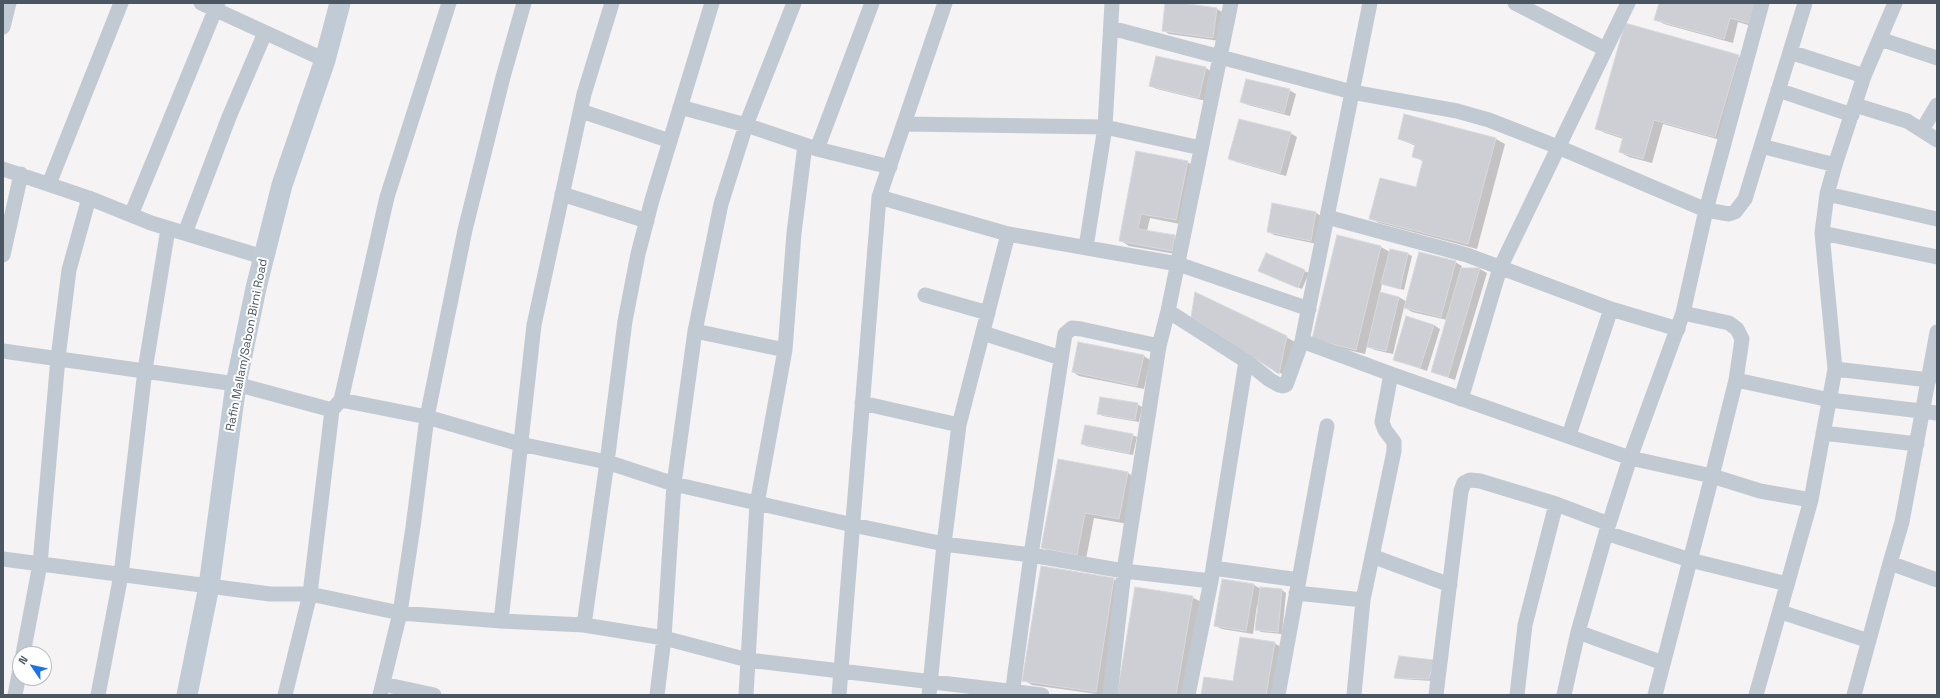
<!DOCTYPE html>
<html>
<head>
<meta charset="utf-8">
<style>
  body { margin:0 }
  #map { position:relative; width:1940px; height:698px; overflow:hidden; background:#f5f3f3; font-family:"Space Grotesk",sans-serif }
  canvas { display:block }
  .frame { position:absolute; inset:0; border:4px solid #4a5661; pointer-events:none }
  .north { position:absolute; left:12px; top:646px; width:40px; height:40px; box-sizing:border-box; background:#fff; border:1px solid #b7bbc0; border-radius:50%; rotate:304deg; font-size:11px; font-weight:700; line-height:16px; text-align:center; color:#4a5661 }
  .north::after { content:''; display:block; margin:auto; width:14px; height:18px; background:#1a73e8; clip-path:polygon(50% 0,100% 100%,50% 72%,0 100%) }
</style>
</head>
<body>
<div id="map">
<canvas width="1940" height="698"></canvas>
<div class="frame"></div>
<div class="north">N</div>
</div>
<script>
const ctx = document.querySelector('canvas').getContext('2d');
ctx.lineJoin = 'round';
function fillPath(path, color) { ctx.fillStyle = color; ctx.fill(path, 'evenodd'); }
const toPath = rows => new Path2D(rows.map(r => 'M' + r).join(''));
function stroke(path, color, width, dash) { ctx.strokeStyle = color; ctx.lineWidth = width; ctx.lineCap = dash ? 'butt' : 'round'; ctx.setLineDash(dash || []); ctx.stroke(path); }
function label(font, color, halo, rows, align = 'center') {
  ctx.font = font + ' "Space Grotesk",sans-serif'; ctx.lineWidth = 4; ctx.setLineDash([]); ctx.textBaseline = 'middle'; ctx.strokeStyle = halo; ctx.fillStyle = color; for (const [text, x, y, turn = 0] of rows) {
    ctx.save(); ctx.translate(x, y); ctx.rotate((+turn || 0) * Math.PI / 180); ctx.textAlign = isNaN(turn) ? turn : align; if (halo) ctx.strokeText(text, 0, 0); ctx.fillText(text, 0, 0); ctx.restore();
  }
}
fillPath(toPath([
  [1166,3,1217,9,1224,13,1220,41,1169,34,1163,30],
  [1660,3,1765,3,1758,28,1738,22,1733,43,1664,24,1656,19],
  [1738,56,1747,61,1724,141,1663,124,1652,163,1629,157,1620,152,1624,139,1605,133,1596,128],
  [1206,68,1212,72,1206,101,1157,89,1150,86],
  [1289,90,1296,94,1290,116,1248,105,1241,102],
  [1405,115,1496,139,1505,144,1477,249,1379,223,1370,218,1417,188,1424,162,1413,156,1416,146,1399,139],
  [1290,133,1297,137,1286,176,1236,162,1229,158],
  [1137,152,1187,162,1196,167,1185,225,1150,218,1147,231,1174,236,1183,241,1181,255,1129,246,1120,240],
  [1273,205,1316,213,1323,217,1317,244,1274,235,1268,231],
  [1381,247,1390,252,1408,254,1412,256,1404,290,1382,284,1380,293,1399,297,1407,302,1455,262,1462,266,1461,269,1480,269,1487,273,1455,380,1432,372,1447,320,1412,312,1404,307,1393,354,1375,350,1367,346,1365,354,1322,344],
  [1267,254,1309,273,1302,289,1264,273],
  [1192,316,1286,337,1295,342,1288,378],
  [1434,325,1440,329,1427,371,1394,359],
  [1144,356,1150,360,1144,389,1079,376,1073,372],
  [1137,404,1142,407,1139,422,1103,416,1099,414],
  [1132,435,1137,437,1133,455,1086,446,1082,444],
  [1128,473,1136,478,1128,524,1094,518,1086,559,1051,553,1042,547],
  [1113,579,1122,584,1104,695,1032,685,1024,680],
  [1254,585,1261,589,1261,588,1282,590,1286,593,1282,634,1261,632,1256,629,1259,606,1257,605,1253,634,1222,629,1215,626],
  [1192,597,1201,602,1186,695,1118,695],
  [1274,643,1283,648,1276,695,1202,695,1233,683],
  [1433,661,1433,681,1400,679,1396,677]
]), '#0003');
const building = toPath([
  [1165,3,1182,3,1217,8,1213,38,1162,31,1165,3],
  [1659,3,1755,3,1749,23,1730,18,1724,39,1654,20,1659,3],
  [1625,23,1739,55,1715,137,1654,120,1643,159,1619,152,1623,137,1595,129,1625,23],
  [1156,56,1206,67,1199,98,1149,86,1156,56],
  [1246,79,1290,89,1284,113,1240,102,1246,79],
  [1404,114,1496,138,1468,244,1369,219,1380,178,1416,187,1423,160,1412,157,1415,144,1398,139,1404,114],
  [1239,119,1291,132,1280,173,1228,159,1239,119],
  [1136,151,1188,161,1176,220,1141,214,1138,229,1175,235,1172,251,1119,241,1136,151],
  [1272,203,1316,212,1311,241,1267,232,1272,203],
  [1337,235,1381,246,1356,350,1312,339,1337,235],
  [1390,249,1408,253,1400,289,1381,284,1390,249],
  [1419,252,1456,261,1441,317,1404,308,1419,252],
  [1266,253,1305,270,1298,288,1258,271,1266,253],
  [1461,268,1480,268,1448,377,1431,372,1461,268],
  [1195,292,1287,336,1279,374,1191,317,1195,292],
  [1380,292,1399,297,1386,351,1367,347,1380,292],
  [1406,316,1434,325,1420,368,1393,360,1406,316],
  [1078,342,1144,355,1137,386,1072,372,1078,342],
  [1100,397,1138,403,1135,420,1097,414,1100,397],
  [1085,425,1133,434,1129,453,1081,444,1085,425],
  [1058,459,1128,472,1119,519,1085,513,1077,555,1041,548,1058,459],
  [1041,566,1114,578,1096,692,1022,681,1041,566],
  [1222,579,1254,584,1246,631,1214,626,1222,579],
  [1135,587,1193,596,1176,695,1117,695,1135,587],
  [1260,587,1282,589,1278,632,1255,630,1260,587],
  [1240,637,1275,642,1266,695,1201,695,1204,677,1233,681,1240,637],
  [1399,656,1434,660,1429,679,1394,678,1399,656]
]);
fillPath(building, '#cdcfd5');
stroke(building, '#d7d9de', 1);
stroke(toPath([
  [201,3,325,60],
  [1515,3,1605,49],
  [3,27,9,3],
  [1111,28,1352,92,1457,111,1489,120,1558,147,1706,210,1729,214,1735,212,1745,199,1805,3],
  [1880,39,1937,58],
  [1790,52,1864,76],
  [1778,90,1852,115],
  [1855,105,1907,121,1937,140],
  [680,107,746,125,817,149,890,167],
  [581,111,670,141],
  [905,124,1105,127,1201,148],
  [1922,130,1937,105],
  [1761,146,1835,165],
  [817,149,872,3],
  [3,169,89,198,151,223,263,257],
  [49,184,121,3],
  [562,194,647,221],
  [1827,194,1937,219],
  [879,197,1008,234,1178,264,1309,309],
  [131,215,218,3],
  [1327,217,1467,255,1611,309,1678,329],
  [185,233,229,117,265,33],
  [1822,233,1937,257],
  [1086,247,1105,127,1112,3],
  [3,255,21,174],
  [925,295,988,313],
  [1168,311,1246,361,1270,380,1279,385,1283,386,1286,385,1302,341,1370,3],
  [695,331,785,350],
  [983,333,1061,358],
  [1302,341,1391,374,1630,458,1712,476,1760,491,1811,500],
  [3,351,236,384,332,410,341,400,427,417,520,444,607,462,674,484,853,525,944,544,1031,555,1124,571,1211,581],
  [1835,369,1929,380],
  [1736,380,1830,400,1937,413],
  [1461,399,1500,268,1628,3],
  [341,400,387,197,449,3],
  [862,403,959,425],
  [1823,433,1917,444],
  [1569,435,1611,309],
  [1606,533,1690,560,1787,584],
  [1372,556,1450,585],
  [3,559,270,594,310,594,400,613,501,621,584,625,664,638,748,660,1042,695],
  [1890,563,1937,580],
  [1213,568,1299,580],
  [1296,593,1363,600],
  [1781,612,1869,641],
  [501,621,534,325,584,94,612,3],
  [584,625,607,462,625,321,638,254,652,200,712,3],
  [1578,632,1663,663],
  [23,654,40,564,58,358,69,270,89,198],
  [383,684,434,695],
  [15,695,20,669],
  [98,695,121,575,145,370,168,229],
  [285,695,310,594,332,410],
  [380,695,400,613,413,527,427,417,465,230,503,77,524,3],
  [657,695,664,638,674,484,695,331,721,204,746,125,794,3],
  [746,695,757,504,785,350,794,233,805,145],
  [839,695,879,197,945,3],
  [929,695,944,544,959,425,1008,234],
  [1012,695,1031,555,1065,334,1072,328,1081,329,1159,346],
  [1110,695,1124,571,1159,346,1168,311,1231,3],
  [1188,695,1211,581,1246,361],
  [1278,695,1327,426],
  [1354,695,1363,600,1394,451,1394,442,1385,430,1382,422,1391,374],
  [1436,695,1461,491,1464,483,1470,480,1480,481,1556,504,1609,524],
  [1517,695,1525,625,1556,504],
  [1564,695,1578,632,1606,533,1630,458,1683,313,1706,210,1762,3],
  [1655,695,1712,476,1736,380,1742,339,1737,329,1729,323,1683,313],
  [1756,695,1811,500,1835,369,1822,233,1827,194,1835,165,1864,76,1895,3],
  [1854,695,1890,563,1902,522,1937,332]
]), '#c1cad2', 15);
stroke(toPath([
  [187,695,209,586,236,384,256,288,282,185,325,60,340,3]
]), '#c1cbd6', 21);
label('12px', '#4a5661', '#fff', [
  ["Rafin Mallam/Sabon Birni Road",247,345,-79]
]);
</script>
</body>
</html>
